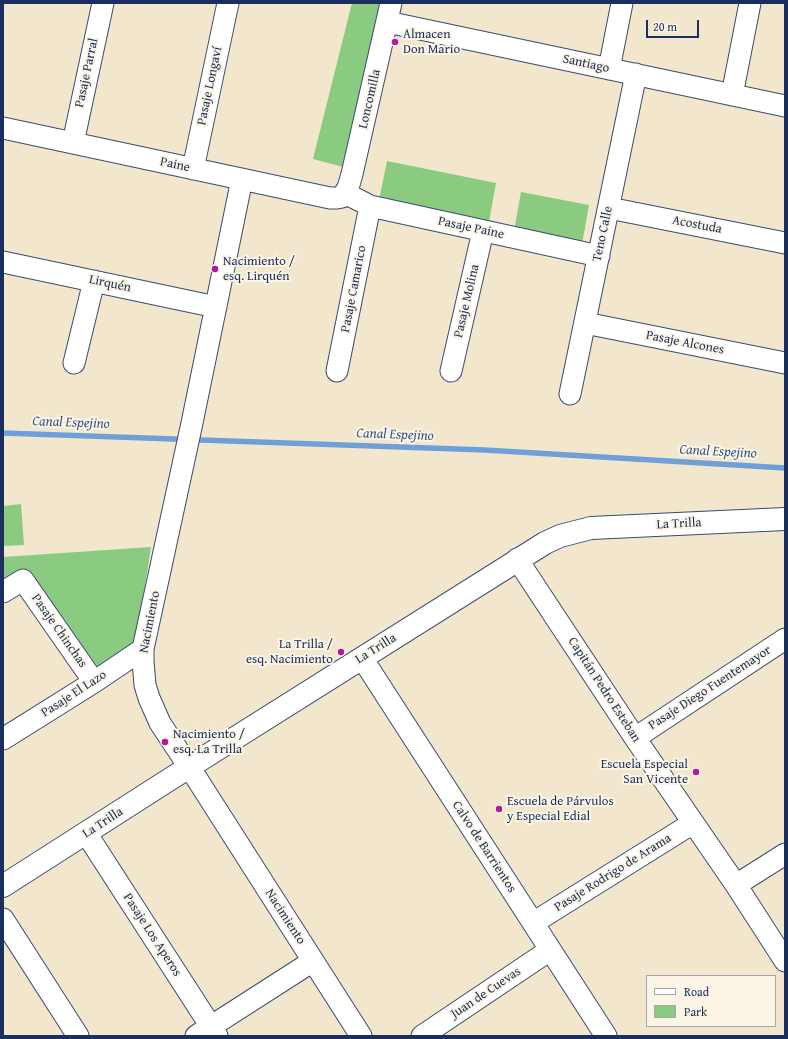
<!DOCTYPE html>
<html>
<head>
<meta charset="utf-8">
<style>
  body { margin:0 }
  #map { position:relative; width:788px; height:1039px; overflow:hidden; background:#f2e7cc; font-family:"Gentium Book Plus",serif }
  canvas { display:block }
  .frame { position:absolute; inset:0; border:4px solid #1b2f5e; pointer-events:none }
  .legend { position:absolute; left:646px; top:975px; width:130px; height:52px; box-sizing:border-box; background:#fcf5e5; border:1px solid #a2a6af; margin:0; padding:5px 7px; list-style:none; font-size:12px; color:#1b2f5e }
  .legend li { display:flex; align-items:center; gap:8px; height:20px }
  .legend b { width:20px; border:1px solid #a2a6af }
  .scale { position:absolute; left:646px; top:20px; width:53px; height:18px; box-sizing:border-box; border:2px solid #1b2f5e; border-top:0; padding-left:5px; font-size:12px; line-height:14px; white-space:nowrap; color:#1b2f5e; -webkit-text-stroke:3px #fcf5e5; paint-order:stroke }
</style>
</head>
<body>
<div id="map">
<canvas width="788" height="1039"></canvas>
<div class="frame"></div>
<ul class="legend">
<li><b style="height:5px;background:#fff"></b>Road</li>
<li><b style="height:11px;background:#8bca81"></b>Park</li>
</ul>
<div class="scale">20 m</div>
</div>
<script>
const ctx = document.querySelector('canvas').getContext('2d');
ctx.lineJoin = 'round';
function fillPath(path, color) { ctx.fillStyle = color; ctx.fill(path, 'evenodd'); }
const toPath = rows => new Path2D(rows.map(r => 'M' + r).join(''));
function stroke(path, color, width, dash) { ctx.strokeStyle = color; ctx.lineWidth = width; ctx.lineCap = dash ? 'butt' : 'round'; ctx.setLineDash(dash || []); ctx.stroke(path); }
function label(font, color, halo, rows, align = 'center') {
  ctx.font = font + ' "Gentium Book Plus",serif'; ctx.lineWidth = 4; ctx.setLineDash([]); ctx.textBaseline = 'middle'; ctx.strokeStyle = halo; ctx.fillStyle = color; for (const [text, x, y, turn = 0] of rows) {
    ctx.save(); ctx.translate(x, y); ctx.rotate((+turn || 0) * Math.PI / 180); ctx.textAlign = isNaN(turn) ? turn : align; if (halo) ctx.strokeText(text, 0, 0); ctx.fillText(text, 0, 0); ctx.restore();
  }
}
fillPath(toPath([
  [352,3,384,3,343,167,313,159],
  [387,161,496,183,489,222,379,200],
  [521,192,589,205,582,244,514,231],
  [21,504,24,545,3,546,3,506],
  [151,547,136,644,100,671,35,580,3,581,3,557]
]), '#8bca81');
stroke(toPath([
  [3,433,485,450,785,468]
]), '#6f9fd9', 5.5);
const street = toPath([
  [387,22,785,106],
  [609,69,622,3],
  [732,95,750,3],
  [3,128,330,198,337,198,342,197,348,188,352,174,391,3],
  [73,143,103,3],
  [193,169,228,3],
  [242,179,192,423,143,649,143,661,145,685,149,698,160,723,197,779,361,1036],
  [345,193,370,206,599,256],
  [609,208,785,243],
  [3,262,216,307],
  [585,323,785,363],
  [74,363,94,281],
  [337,371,370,206],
  [451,371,483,231],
  [570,394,636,74],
  [517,559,635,738,736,885,785,961],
  [3,592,23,580,94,682],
  [362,658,606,1036],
  [635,738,785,639],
  [3,739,94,682,143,649],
  [86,833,217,1036],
  [736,885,785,854],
  [3,919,78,1036],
  [533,923,693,823],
  [196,1036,313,961],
  [422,1036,550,950]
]);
const secondary = toPath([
  [3,886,189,767,545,543,560,536,591,528,785,519]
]);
stroke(street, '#3b4b6e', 23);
stroke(secondary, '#3b4b6e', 24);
stroke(street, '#fff', 21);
stroke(secondary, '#fff', 22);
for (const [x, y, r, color] of [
  [395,42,4,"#b5179e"],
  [215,269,4,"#b5179e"],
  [341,652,4,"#b5179e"],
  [165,742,4,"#b5179e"],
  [696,772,4,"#b5179e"],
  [499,809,4,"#b5179e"]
]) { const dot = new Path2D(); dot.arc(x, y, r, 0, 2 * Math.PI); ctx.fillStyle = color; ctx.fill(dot); stroke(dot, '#fcf5e5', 1.5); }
label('13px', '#1b2f5e', '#fcf5e5', [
  ["Almacen",403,35],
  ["Don Mario",403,50],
  ["Nacimiento /",223,262],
  ["esq. Lirquén",223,277],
  ["La Trilla /",333,645,"right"],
  ["esq. Nacimiento",333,660,"right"],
  ["Nacimiento /",173,735],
  ["esq. La Trilla",173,750],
  ["Escuela Especial",688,765,"right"],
  ["San Vicente",688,780,"right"],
  ["Escuela de Párvulos",507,802],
  ["y Especial Edial",507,817]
], 'left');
label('13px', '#1b2f5e', '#fcf5e5', [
  ["Santiago",586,64,12],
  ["Pasaje Parral",87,73,-78],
  ["Pasaje Longaví",210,86,-78],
  ["Loncomilla",370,99,-77],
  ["Paine",175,165,12],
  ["Acostuda",697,225,11],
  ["Pasaje Paine",471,228,12],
  ["Teno Calle",603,234,-78],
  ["Lirquén",110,284,12],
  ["Pasaje Camarico",354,289,-79],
  ["Pasaje Molina",467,301,-77],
  ["Pasaje Alcones",685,343,11],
  ["La Trilla",679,524,-3],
  ["Nacimiento",150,622,-79],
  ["Pasaje Chinchas",59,631,55],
  ["La Trilla",376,649,-32],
  ["Pasaje Diego Fuentemayor",710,688,-33],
  ["Capitán Pedro Esteban",604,690,57],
  ["Pasaje El Lazo",74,694,-33],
  ["La Trilla",103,823,-33],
  ["Calvo de Barrientos",484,847,57],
  ["Pasaje Rodrigo de Arama",613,873,-32],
  ["Nacimiento",285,917,57],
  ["Pasaje Los Aperos",152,935,57],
  ["Juan de Cuevas",486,993,-34]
]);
label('italic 14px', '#385689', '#fcf5e5', [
  ["Canal Espejino",71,423,2],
  ["Canal Espejino",395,435,2],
  ["Canal Espejino",718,452,3]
]);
</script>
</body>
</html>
